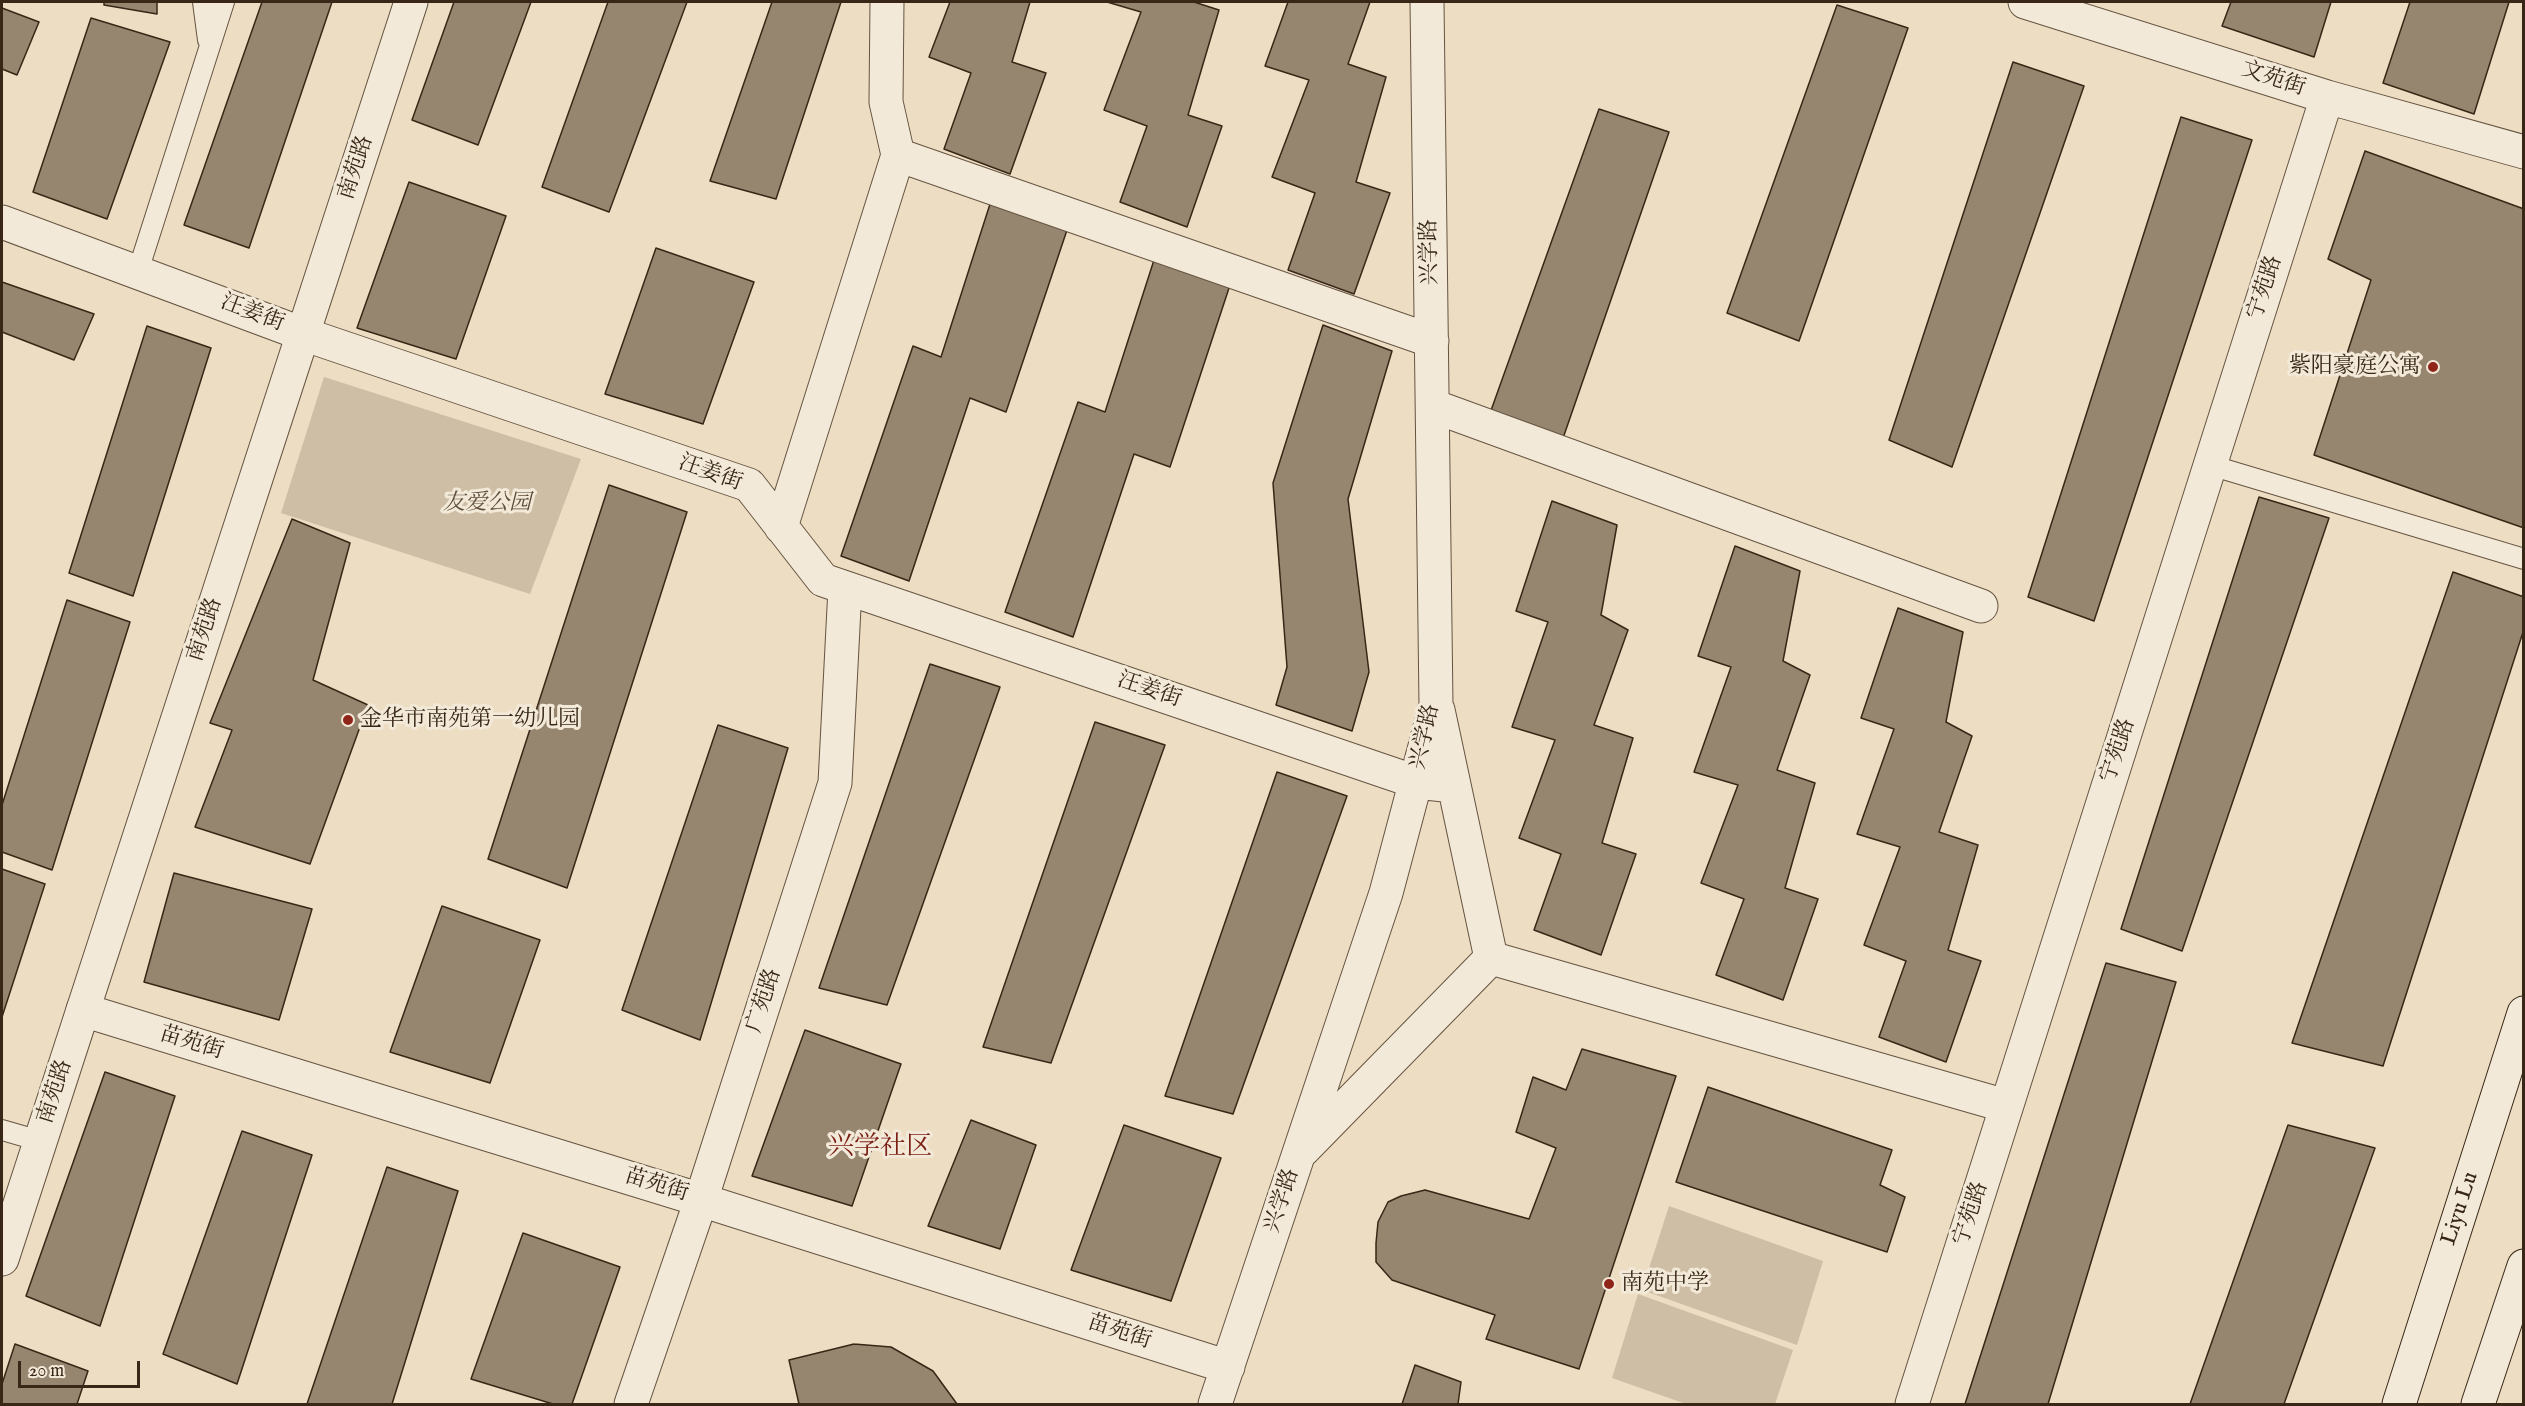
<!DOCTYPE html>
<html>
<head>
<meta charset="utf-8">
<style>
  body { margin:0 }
  #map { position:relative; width:2525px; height:1406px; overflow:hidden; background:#edddc3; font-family:"IM FELL English",serif }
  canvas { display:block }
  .frame { position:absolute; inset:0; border:3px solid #382716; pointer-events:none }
  .scale { position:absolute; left:18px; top:1361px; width:122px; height:27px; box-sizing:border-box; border:3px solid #382716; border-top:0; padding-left:8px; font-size:18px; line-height:21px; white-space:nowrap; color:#382716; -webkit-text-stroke:4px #f3e9d8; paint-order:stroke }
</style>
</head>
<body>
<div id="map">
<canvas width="2525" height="1406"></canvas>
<div class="frame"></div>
<div class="scale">20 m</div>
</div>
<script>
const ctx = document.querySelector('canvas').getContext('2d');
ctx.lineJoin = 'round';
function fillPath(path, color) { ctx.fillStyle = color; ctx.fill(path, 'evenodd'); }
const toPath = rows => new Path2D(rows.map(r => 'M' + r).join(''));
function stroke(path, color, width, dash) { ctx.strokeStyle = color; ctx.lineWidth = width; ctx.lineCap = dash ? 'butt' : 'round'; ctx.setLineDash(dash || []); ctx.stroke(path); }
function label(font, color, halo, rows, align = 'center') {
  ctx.font = font + ' "IM FELL English","Noto Serif SC",serif'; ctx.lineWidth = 6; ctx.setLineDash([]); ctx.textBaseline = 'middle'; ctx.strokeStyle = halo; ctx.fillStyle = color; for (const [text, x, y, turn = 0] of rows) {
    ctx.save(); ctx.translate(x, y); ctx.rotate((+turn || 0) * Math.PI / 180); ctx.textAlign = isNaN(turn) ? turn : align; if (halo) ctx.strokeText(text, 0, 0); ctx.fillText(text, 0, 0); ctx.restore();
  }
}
fillPath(toPath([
  [324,377,581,459,530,594,281,513],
  [1669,1206,1823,1261,1797,1345,1642,1290],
  [1638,1294,1793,1350,1775,1404,1686,1404,1612,1378]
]), '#cebea6');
const building = toPath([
  [104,2,157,2,157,14,104,5,104,2],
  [262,2,332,2,249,248,184,225,262,2],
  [454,2,531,2,478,145,412,120,454,2],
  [608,2,687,2,609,212,542,187,608,2],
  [772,2,841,2,776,199,710,181,772,2],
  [950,2,1030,2,1012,62,1046,73,1010,174,944,149,971,73,929,57,950,2],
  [1107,2,1194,2,1219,10,1188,115,1222,126,1187,227,1120,202,1147,126,1104,110,1141,12,1107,2],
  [1288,2,1370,2,1348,64,1386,77,1356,182,1390,193,1354,294,1288,270,1315,193,1272,177,1309,80,1265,66,1288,2],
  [2231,2,2331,2,2314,57,2222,26,2231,2],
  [2410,2,2509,2,2474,114,2383,83,2410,2],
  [1837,5,1908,28,1799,341,1727,313,1837,5],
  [2,8,39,22,17,75,2,69,2,8],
  [91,18,170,42,107,219,33,192,91,18],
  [2013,62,2084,86,1952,467,1889,440,2013,62],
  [1599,109,1669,132,1561,444,1489,416,1599,109],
  [2181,117,2252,140,2094,621,2028,597,2181,117],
  [2365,151,2524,209,2524,528,2314,455,2371,280,2328,259,2365,151],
  [409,182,506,216,456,359,357,328,409,182],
  [990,204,1067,230,1006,412,970,398,909,581,841,556,913,346,941,357,990,204],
  [656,248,754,282,703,424,605,394,656,248],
  [1154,260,1230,285,1170,467,1134,454,1073,637,1005,612,1078,402,1105,412,1154,260],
  [2,282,94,314,74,360,2,332,2,282],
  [1323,325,1392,351,1348,499,1369,672,1352,731,1276,705,1287,667,1273,483,1323,325],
  [147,326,211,348,133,596,69,573,147,326],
  [609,485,687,512,567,888,488,859,609,485],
  [2259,497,2329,518,2182,951,2121,929,2259,497],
  [1552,501,1617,525,1601,615,1628,630,1594,725,1633,738,1602,843,1636,854,1601,955,1534,930,1561,854,1519,838,1555,740,1512,727,1548,622,1516,611,1552,501],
  [292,519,350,543,313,680,368,705,310,864,195,827,232,730,210,723,292,519],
  [1735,546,1800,571,1783,661,1810,675,1777,770,1815,783,1785,888,1818,899,1783,1000,1716,975,1744,899,1701,883,1738,785,1694,772,1731,667,1698,656,1735,546],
  [2453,572,2524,597,2524,629,2383,1066,2292,1043,2453,572],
  [67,600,130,622,52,870,2,852,2,805,67,600],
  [1898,608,1963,632,1946,722,1972,736,1939,832,1978,845,1948,950,1981,961,1946,1062,1879,1037,1906,961,1864,945,1900,847,1857,834,1894,729,1861,718,1898,608],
  [930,664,1000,687,887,1005,819,988,930,664],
  [1095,722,1165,745,1051,1063,983,1047,1095,722],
  [718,725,788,748,700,1040,622,1010,718,725],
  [1277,772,1347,796,1233,1114,1165,1096,1277,772],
  [2,869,45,884,2,1017,2,869],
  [174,873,312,909,279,1020,144,982,174,873],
  [442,906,540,940,490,1083,390,1052,442,906],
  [2106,963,2176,982,2048,1404,1965,1404,2106,963],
  [805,1030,901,1064,852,1206,752,1176,805,1030],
  [1582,1049,1676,1076,1579,1369,1486,1339,1495,1315,1392,1280,1376,1262,1376,1243,1378,1222,1388,1202,1401,1196,1425,1190,1529,1219,1556,1148,1516,1132,1533,1077,1566,1090,1582,1049],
  [105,1072,175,1096,100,1326,26,1296,105,1072],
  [1708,1087,1892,1150,1880,1185,1905,1197,1887,1252,1676,1182,1708,1087],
  [971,1120,1036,1145,1000,1249,928,1226,971,1120],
  [1124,1125,1221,1158,1171,1301,1071,1270,1124,1125],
  [2288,1125,2375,1148,2284,1404,2190,1404,2288,1125],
  [242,1131,312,1155,237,1384,163,1354,242,1131],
  [387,1167,458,1191,392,1404,307,1404,387,1167],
  [523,1233,620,1267,572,1404,553,1404,471,1379,523,1233],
  [15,1344,88,1371,77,1404,2,1404,2,1384,15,1344],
  [854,1344,891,1347,933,1371,957,1404,799,1404,789,1360,854,1344],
  [1415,1365,1461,1382,1458,1404,1402,1404,1415,1365]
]);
fillPath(building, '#968670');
stroke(building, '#382716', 1.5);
const service = toPath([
  [203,2,208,40],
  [138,271,224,2],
  [2210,465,2524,559],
  [2,1130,40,1141]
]);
const minor = toPath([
  [2025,2,2327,97,2524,152],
  [898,155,1432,341],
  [2,222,303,334,749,485,823,580,1416,782,1454,786],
  [1433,406,1981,606],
  [781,527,898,155,886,102,887,2],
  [1438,710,1491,958],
  [83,1010,701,1200,1228,1367],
  [1303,1150,1491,958,2006,1106],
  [631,1404,701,1200,835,783,845,588],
  [1215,1404,1386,893,1436,705,1427,2],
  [1912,1404,2327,97]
]);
const tertiary = toPath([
  [2,1259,411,2]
]);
const secondary = toPath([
  [2399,1404,2524,1013],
  [2478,1404,2524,1266]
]);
stroke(service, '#655441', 22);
stroke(minor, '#655441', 35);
stroke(tertiary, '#655441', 35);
stroke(secondary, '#382716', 35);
stroke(service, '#f3e9d8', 20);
stroke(minor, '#f3e9d8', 33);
stroke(tertiary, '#f3e9d8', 33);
stroke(secondary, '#f3e9d8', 33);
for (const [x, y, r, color] of [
  [2433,367,6,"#8f2418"],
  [348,720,6,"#8f2418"],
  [1609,1284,6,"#8f2418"]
]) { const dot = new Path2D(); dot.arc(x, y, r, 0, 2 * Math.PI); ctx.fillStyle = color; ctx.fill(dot); stroke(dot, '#f3e9d8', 2); }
label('22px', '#382716', '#f3e9d8', [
  ["文苑街",2273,80,18],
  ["南苑路",357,168,-72],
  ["兴学路",1431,252,-91],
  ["宁苑路",2266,288,-72],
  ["汪姜街",252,314,21],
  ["汪姜街",710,474,20],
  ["南苑路",206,630,-72],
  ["汪姜街",1149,691,19],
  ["兴学路",1426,737,-77],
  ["宁苑路",2119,751,-72],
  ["广苑路",765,1001,-72],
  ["苗苑街",191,1044,17],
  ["南苑路",56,1092,-72],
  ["苗苑街",656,1186,17],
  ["兴学路",1283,1201,-72],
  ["Liyu Lu",2461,1209,-72],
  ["宁苑路",1972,1214,-72],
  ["苗苑街",1119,1333,18]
]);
label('22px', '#382716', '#f3e9d8', [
  ["紫阳豪庭公寓",2421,367,"right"],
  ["金华市南苑第一幼儿园",360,720],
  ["南苑中学",1621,1284]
], 'left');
label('italic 22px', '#5e4d3a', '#f3e9d8', [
  ["友爱公园",487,504]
]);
label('26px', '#7a1f14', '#f3e9d8', [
  ["兴学社区",880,1149]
]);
</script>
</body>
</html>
